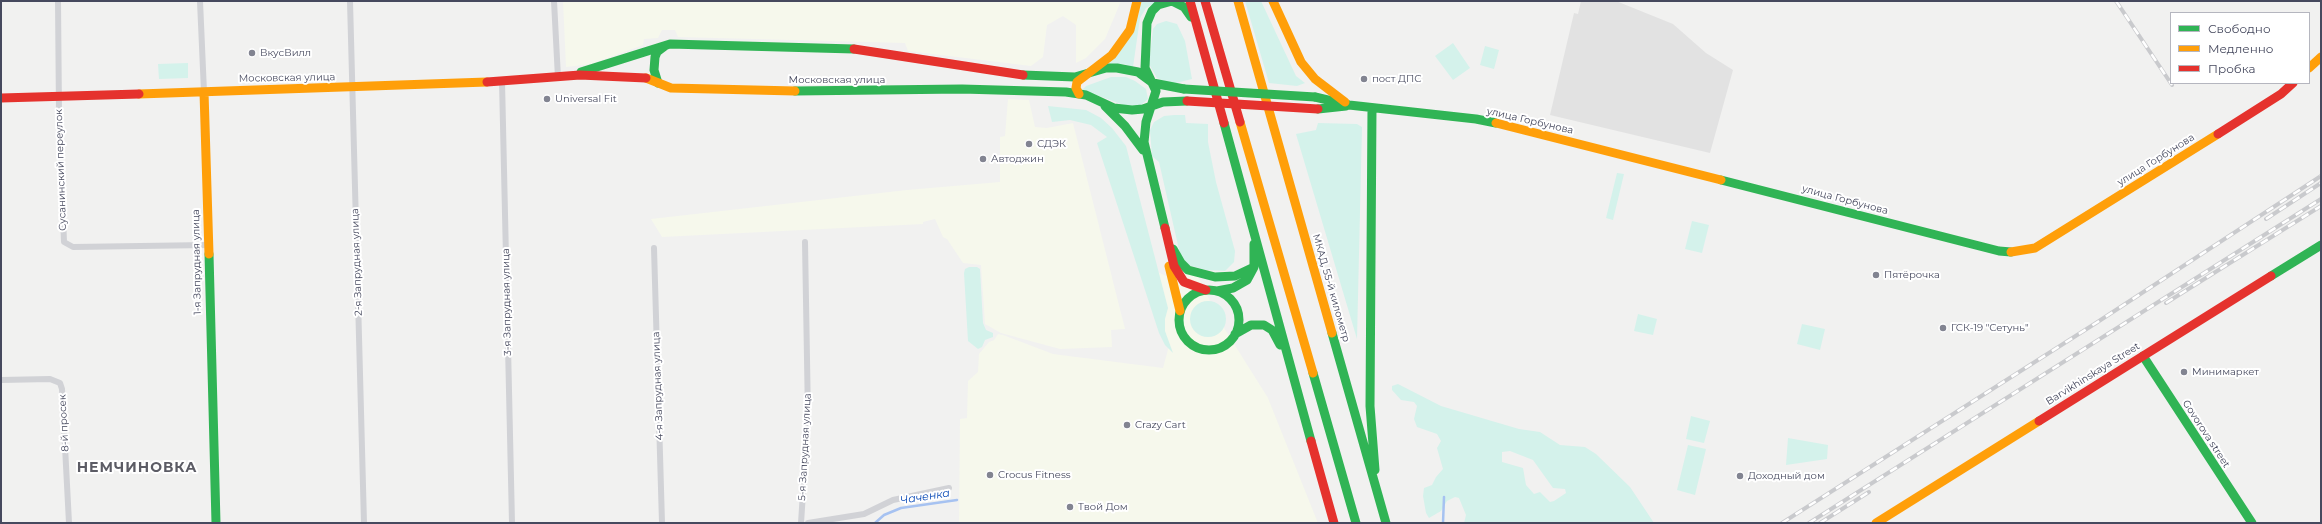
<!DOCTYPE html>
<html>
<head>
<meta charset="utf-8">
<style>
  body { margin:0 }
  #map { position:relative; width:2322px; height:524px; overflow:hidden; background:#f1f1f0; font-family:Montserrat,sans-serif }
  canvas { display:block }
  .frame { position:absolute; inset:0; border:2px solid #46495e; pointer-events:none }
  .legend { position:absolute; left:2170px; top:12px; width:140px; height:72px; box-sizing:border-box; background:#fff; border:1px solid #b5b6bf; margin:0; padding:5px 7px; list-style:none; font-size:12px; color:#46495e }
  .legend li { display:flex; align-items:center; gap:8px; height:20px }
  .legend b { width:20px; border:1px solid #b5b6bf }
</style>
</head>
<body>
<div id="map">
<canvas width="2322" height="524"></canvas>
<div class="frame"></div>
<ul class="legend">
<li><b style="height:5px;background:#30b455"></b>Свободно</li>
<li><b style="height:5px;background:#ff9f0a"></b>Медленно</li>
<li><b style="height:5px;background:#e5322d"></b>Пробка</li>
</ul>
</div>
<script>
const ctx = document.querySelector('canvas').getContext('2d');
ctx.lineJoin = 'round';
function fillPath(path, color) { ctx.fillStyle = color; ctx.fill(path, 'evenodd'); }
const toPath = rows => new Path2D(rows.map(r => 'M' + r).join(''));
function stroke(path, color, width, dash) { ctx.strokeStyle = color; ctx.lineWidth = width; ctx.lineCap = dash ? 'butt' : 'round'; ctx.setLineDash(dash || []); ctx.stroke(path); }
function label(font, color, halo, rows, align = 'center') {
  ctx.font = font + ' Montserrat,sans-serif'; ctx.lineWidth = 4; ctx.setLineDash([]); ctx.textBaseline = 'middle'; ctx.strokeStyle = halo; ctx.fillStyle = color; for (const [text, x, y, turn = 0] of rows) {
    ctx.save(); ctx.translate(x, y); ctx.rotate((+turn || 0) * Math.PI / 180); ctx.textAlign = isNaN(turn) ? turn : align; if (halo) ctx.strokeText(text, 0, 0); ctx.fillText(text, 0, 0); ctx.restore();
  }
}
fillPath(toPath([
  [563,1,1121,1,1105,39,1086,58,1076,63,1076,25,1063,16,1047,25,1043,57,1031,66,908,51,905,43,678,37,675,30,662,30,658,38,644,39,643,45,591,64,566,67],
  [1008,99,1029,100,1035,127,1047,128,1073,123,1125,329,1111,330,1112,347,1060,349,1001,333,985,324,981,265,963,263,947,239,943,237,935,219,923,222,923,224,662,237,651,219,907,190,1000,182,1000,137,1005,136],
  [1195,270,1219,320,1268,398,1318,523,959,523,960,419,967,418,968,381,978,372,979,354,989,342,994,340,998,334,1003,335,1053,354,1163,368,1169,346,1157,325,1157,272,1169,277]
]), '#f6f8ec');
fillPath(toPath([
  [1581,1,1616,1,1673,24,1706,53,1733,70,1710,153,1550,115,1574,13,1578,14]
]), '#e2e2e2');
fillPath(toPath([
  [1140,1,1159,1,1146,8,1140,18,1133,67,1124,64,1107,65,1127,41,1139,13],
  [1245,1,1261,1,1296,76,1305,83,1297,86,1269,83],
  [1166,21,1177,24,1185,41,1192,79,1172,84,1157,78,1149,64,1153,29,1157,24],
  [1453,43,1470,68,1453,80,1435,56],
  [1485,46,1499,50,1494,69,1480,65],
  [188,63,188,78,159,79,158,64],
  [1111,77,1126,77,1135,81,1146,89,1148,99,1141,105,1126,106,1094,94,1081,91,1086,86],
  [1048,106,1086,110,1101,118,1112,128,1126,146,1168,308,1165,319,1165,331,1173,353,1165,345,1159,333,1097,143,1107,137,1091,125,1070,120,1052,122],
  [1174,115,1185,115,1186,123,1208,124,1208,142,1216,182,1235,251,1234,262,1225,271,1206,270,1188,265,1180,254,1159,162,1152,156,1150,130,1154,122,1164,116],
  [1318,123,1357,124,1362,127,1357,339,1296,134,1316,130],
  [1617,173,1624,174,1613,220,1606,218],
  [1692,221,1709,225,1702,253,1685,249],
  [969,267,977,267,980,269,983,323,986,330,993,333,993,337,985,340,982,347,978,349,968,341,964,273,965,269],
  '1190 319a18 18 0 1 1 36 0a18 18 0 1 1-36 0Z',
  [1638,314,1657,319,1653,335,1634,331],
  [1802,324,1825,329,1820,350,1797,344],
  [1398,384,1441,406,1519,429,1540,432,1560,445,1585,447,1596,454,1630,487,1654,523,1464,523,1466,515,1459,498,1455,497,1447,501,1441,511,1429,518,1426,513,1423,496,1424,488,1432,485,1436,477,1443,469,1437,448,1441,441,1437,434,1417,427,1414,419,1417,406,1414,402,1401,400,1392,390,1392,386],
  [1510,451,1533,460,1553,488,1565,489,1566,493,1554,501,1550,502,1540,492,1534,494,1526,485,1523,468,1502,462,1502,452],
  [1691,416,1710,421,1704,443,1686,439],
  [1788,438,1828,445,1827,459,1786,465],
  [1688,445,1706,449,1695,495,1677,490]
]), '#d4f2eb');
stroke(toPath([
  [875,523,884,515,901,508,957,500],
  [1443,523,1444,497]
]), '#a6c2f1', 2.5);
stroke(toPath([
  [58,1,59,113,64,242,73,247,208,245],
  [200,1,204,92],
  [350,1,364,523],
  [554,1,558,78],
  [502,81,512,523],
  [654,248,662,523],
  [1,380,50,379,60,383,62,389,69,523],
  [801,523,808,417,805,242],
  [808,523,864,514,893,500,949,488]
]), '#d1d2d6', 6);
stroke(toPath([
  [581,72,670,44,854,49],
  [1023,75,1075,77,1106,68,1117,68,1138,72,1153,83,1184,89],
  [658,83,654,70,655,57,657,52,665,46],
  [795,91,962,89,1066,92,1086,95,1114,108,1132,110,1143,109,1163,102,1187,101],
  [1315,97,1349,105,1476,119,1496,123],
  [1105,106,1125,126,1143,150],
  [1372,108,1370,406,1375,470],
  [1318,109,1346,106],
  [1224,123,1311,441],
  [1721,180,1999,251,2011,252],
  [1165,228,1144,142,1146,122,1156,91,1145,68,1147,23,1152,11,1158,5,1172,1,1184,7,1191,17],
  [1173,249,1181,263,1188,270,1215,277,1235,276,1254,267],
  [209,254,216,523],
  [2271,276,2321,245],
  '1179 320a30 30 0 1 1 60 0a30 30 0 1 1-60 0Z',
  [1217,291,1233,288,1247,280,1254,267,1254,244],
  [1332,333,1386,523],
  [1235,334,1251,325,1264,325,1272,330,1280,345],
  [2143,356,2252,523],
  [1313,373,1356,523]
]), '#30b455', 9);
stroke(toPath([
  [1238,1,1332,333],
  [1273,1,1301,62,1315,79,1345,102],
  [2309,68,2321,57],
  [646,78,671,88,795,91],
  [204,92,209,254],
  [139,94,487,82],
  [1079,94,1076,88,1077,82,1112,55,1130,30,1137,1],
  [1240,122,1313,373],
  [1496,123,1721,180],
  [2011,252,2035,248,2218,134],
  [1169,266,1180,311],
  [1876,523,2039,421]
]), '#ff9f0a', 9);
stroke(toPath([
  [1190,1,1224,123],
  [1205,1,1240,122],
  [854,49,1023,75],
  [487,82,580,75,646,78],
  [1,98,139,94],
  [2218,134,2281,94,2293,83],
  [1165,228,1174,266,1184,282,1206,290],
  [2039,421,2271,276],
  [1311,441,1334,523]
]), '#e5322d', 9);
const rail = toPath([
  [2116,1,2172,85],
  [2266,219,2321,183],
  [2166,303,2321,206],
  [1782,523,2096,323,2321,176],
  [1809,523,2321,199],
  [1820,523,1869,492]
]);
stroke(rail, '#c9cacd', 4);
stroke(rail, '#fff', 2.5, [8]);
stroke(toPath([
  [1184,89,1315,97]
]), '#30b455', 9);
stroke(toPath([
  [1187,101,1318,109]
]), '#e5322d', 9);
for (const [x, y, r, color] of [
  [252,53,4,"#828491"],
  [1364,79,4,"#828491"],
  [547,99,4,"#828491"],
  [1029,144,4,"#828491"],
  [983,159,4,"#828491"],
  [1876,275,4,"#828491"],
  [1943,328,4,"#828491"],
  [2184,372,4,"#828491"],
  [1127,425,4,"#828491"],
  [990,475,4,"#828491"],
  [1740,476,4,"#828491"],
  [1070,507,4,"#828491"]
]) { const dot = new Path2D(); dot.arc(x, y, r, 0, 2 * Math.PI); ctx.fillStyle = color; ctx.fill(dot); stroke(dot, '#fff', 1.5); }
label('10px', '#46495e', '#fff', [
  ["ВкусВилл",260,53],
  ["пост ДПС",1372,79],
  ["Universal Fit",555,99],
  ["СДЭК",1037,144],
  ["Автоджин",991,159],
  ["Пятёрочка",1884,275],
  ["ГСК-19 \"Сетунь\"",1951,328],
  ["Минимаркет",2192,372],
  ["Crazy Cart",1135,425],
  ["Crocus Fitness",998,475],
  ["Доходный дом",1748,476],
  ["Твой Дом",1078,507]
], 'left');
label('10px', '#46495e', '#fff', [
  ["Московская улица",287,78,-1],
  ["Московская улица",837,80],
  ["улица Горбунова",1530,121,13],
  ["улица Горбунова",2156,160,-32],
  ["Сусанинский переулок",61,170,-92],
  ["улица Горбунова",1845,200,15],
  ["1-я Запрудная улица",197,262,-91],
  ["2-я Запрудная улица",357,262,-92],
  ["МКАД, 55-й километр",1331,288,74],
  ["3-я Запрудная улица",507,302,-91],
  ["Barvikhinskaya Street",2093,374,-32],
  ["4-я Запрудная улица",658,386,-92],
  ["8-й просек",64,423,-93],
  ["Govorova street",2206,434,57],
  ["5-я Запрудная улица",805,447,-87]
]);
label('italic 11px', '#0345b4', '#fff', [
  ["Чаченка",925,497,-9]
]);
ctx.letterSpacing = '1px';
label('bold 14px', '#5c5c65', '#fff', [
  ["НЕМЧИНОВКА",137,468]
]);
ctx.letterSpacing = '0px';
</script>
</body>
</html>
